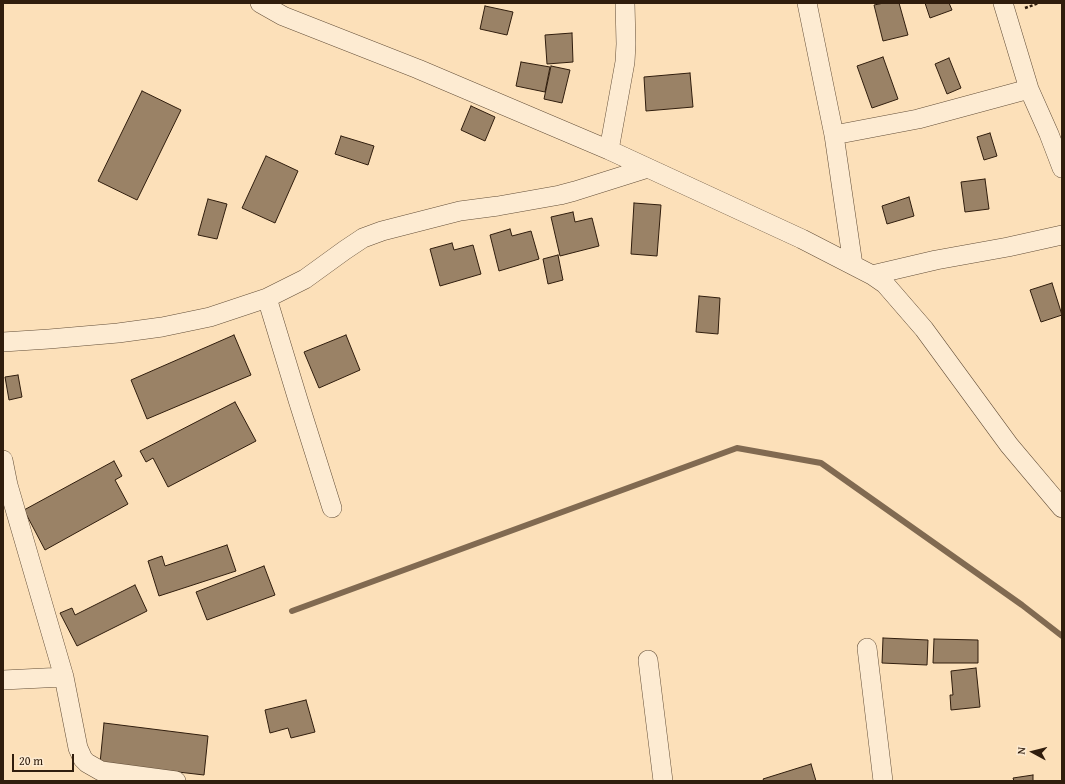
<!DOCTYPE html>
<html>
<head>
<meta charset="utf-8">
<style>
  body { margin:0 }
  #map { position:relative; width:1065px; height:784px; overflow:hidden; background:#fce0b9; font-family:"Gentium Book Plus",serif }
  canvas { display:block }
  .frame { position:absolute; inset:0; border:4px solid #301d0d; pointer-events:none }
  .north { position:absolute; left:1013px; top:732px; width:40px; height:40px; -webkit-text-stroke:3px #fdebd2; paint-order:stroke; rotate:277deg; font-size:11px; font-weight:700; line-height:16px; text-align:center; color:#301d0d }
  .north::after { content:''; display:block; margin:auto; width:14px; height:18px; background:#301d0d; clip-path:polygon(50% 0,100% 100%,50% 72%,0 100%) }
  .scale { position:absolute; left:12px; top:754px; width:62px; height:18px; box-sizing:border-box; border:2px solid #301d0d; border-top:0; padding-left:5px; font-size:12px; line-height:14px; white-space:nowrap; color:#301d0d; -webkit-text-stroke:3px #fdebd2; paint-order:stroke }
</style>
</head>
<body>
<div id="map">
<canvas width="1065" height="784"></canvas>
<div class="frame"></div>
<div class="north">N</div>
<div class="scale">20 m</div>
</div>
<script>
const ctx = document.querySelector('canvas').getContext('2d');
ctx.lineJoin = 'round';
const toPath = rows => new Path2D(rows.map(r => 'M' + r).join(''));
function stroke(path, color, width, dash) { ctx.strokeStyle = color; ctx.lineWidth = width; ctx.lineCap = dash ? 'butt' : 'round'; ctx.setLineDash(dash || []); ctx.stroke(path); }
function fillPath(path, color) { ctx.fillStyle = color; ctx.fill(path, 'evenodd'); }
stroke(toPath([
  [292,611,737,448,821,463,1022,605,1062,636]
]), '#816a51', 6);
const building = toPath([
  [884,3,899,3,908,35,883,41,874,5,884,3],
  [925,3,949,3,952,10,930,18,925,3],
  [485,6,513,12,507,35,480,29,485,6],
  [572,33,573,62,547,64,545,35,572,33],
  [883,57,898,99,872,108,857,66,883,57],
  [949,58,961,88,947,94,935,64,949,58],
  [521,62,550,67,545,92,516,86,521,62],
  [551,66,570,70,562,103,544,99,551,66],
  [690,73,693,107,646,111,644,77,690,73],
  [142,91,181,110,137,200,98,181,142,91],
  [471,106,495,117,485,141,461,130,471,106],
  [990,133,997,156,984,160,977,137,990,133],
  [341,136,374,146,368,165,335,154,341,136],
  [266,156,298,171,275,223,242,208,266,156],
  [985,179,989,209,965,212,961,182,985,179],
  [909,197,914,216,887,224,882,206,909,197],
  [208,199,227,204,217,239,198,235,208,199],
  [634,203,661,205,657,256,631,254,634,203],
  [573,212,575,222,592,218,599,246,560,256,551,217,573,212],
  [510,229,512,236,531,231,539,259,499,271,490,235,510,229],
  [452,243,454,250,473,245,481,274,440,286,430,249,452,243],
  [558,255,563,280,548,284,543,259,558,255],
  [1052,283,1062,315,1041,322,1030,290,1052,283],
  [699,296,720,298,718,334,696,332,699,296],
  [234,335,251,375,147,419,131,380,234,335],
  [346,335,360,370,319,388,304,352,346,335],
  [18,375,22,397,9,400,5,377,18,375],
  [235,402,256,441,168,487,153,458,146,462,140,451,235,402],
  [114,461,122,476,115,480,128,504,45,550,24,510,114,461],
  [227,545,236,571,159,596,148,561,162,556,165,566,227,545],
  [264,566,275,595,207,620,196,592,264,566],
  [135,585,147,611,77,646,60,613,72,608,75,615,135,585],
  [883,638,928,640,927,665,882,663,883,638],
  [934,639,978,640,978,663,933,663,934,639],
  [976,668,980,707,951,710,950,695,953,695,951,671,976,668],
  [306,700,315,732,291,738,288,728,270,733,265,710,306,700],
  [104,723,208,736,204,775,100,763,104,723],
  [811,764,816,781,764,781,763,779,811,764],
  [1033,775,1033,781,1014,781,1013,778,1033,775]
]);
fillPath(building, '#9a8266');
stroke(building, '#301d0d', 1);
const minor = toPath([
  [260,3,283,16,418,69,609,150,802,239,872,275,885,284,924,329,1009,445,1062,508],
  [807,3,834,135,853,265],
  [1003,3,1029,89,1049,134,1062,168],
  [834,135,918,119,1029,89],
  [609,150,625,62,626,44,625,3],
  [872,275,936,260,1008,247,1062,235],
  [267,298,298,400,332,508],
  [3,342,49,339,118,333,162,327,210,317,267,298,305,279,345,250,363,238,382,231,460,211,498,206,560,195,575,191,648,168],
  [3,460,8,485,64,677,78,748,83,759,87,763,101,771,176,781],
  [867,648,883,781],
  [648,660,663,781],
  [3,680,64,677]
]);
stroke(minor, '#634e38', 20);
stroke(toPath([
  [1025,8,1039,3]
]), '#301d0d', 2.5, [3, 2]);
stroke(minor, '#fdebd2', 19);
</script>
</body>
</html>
